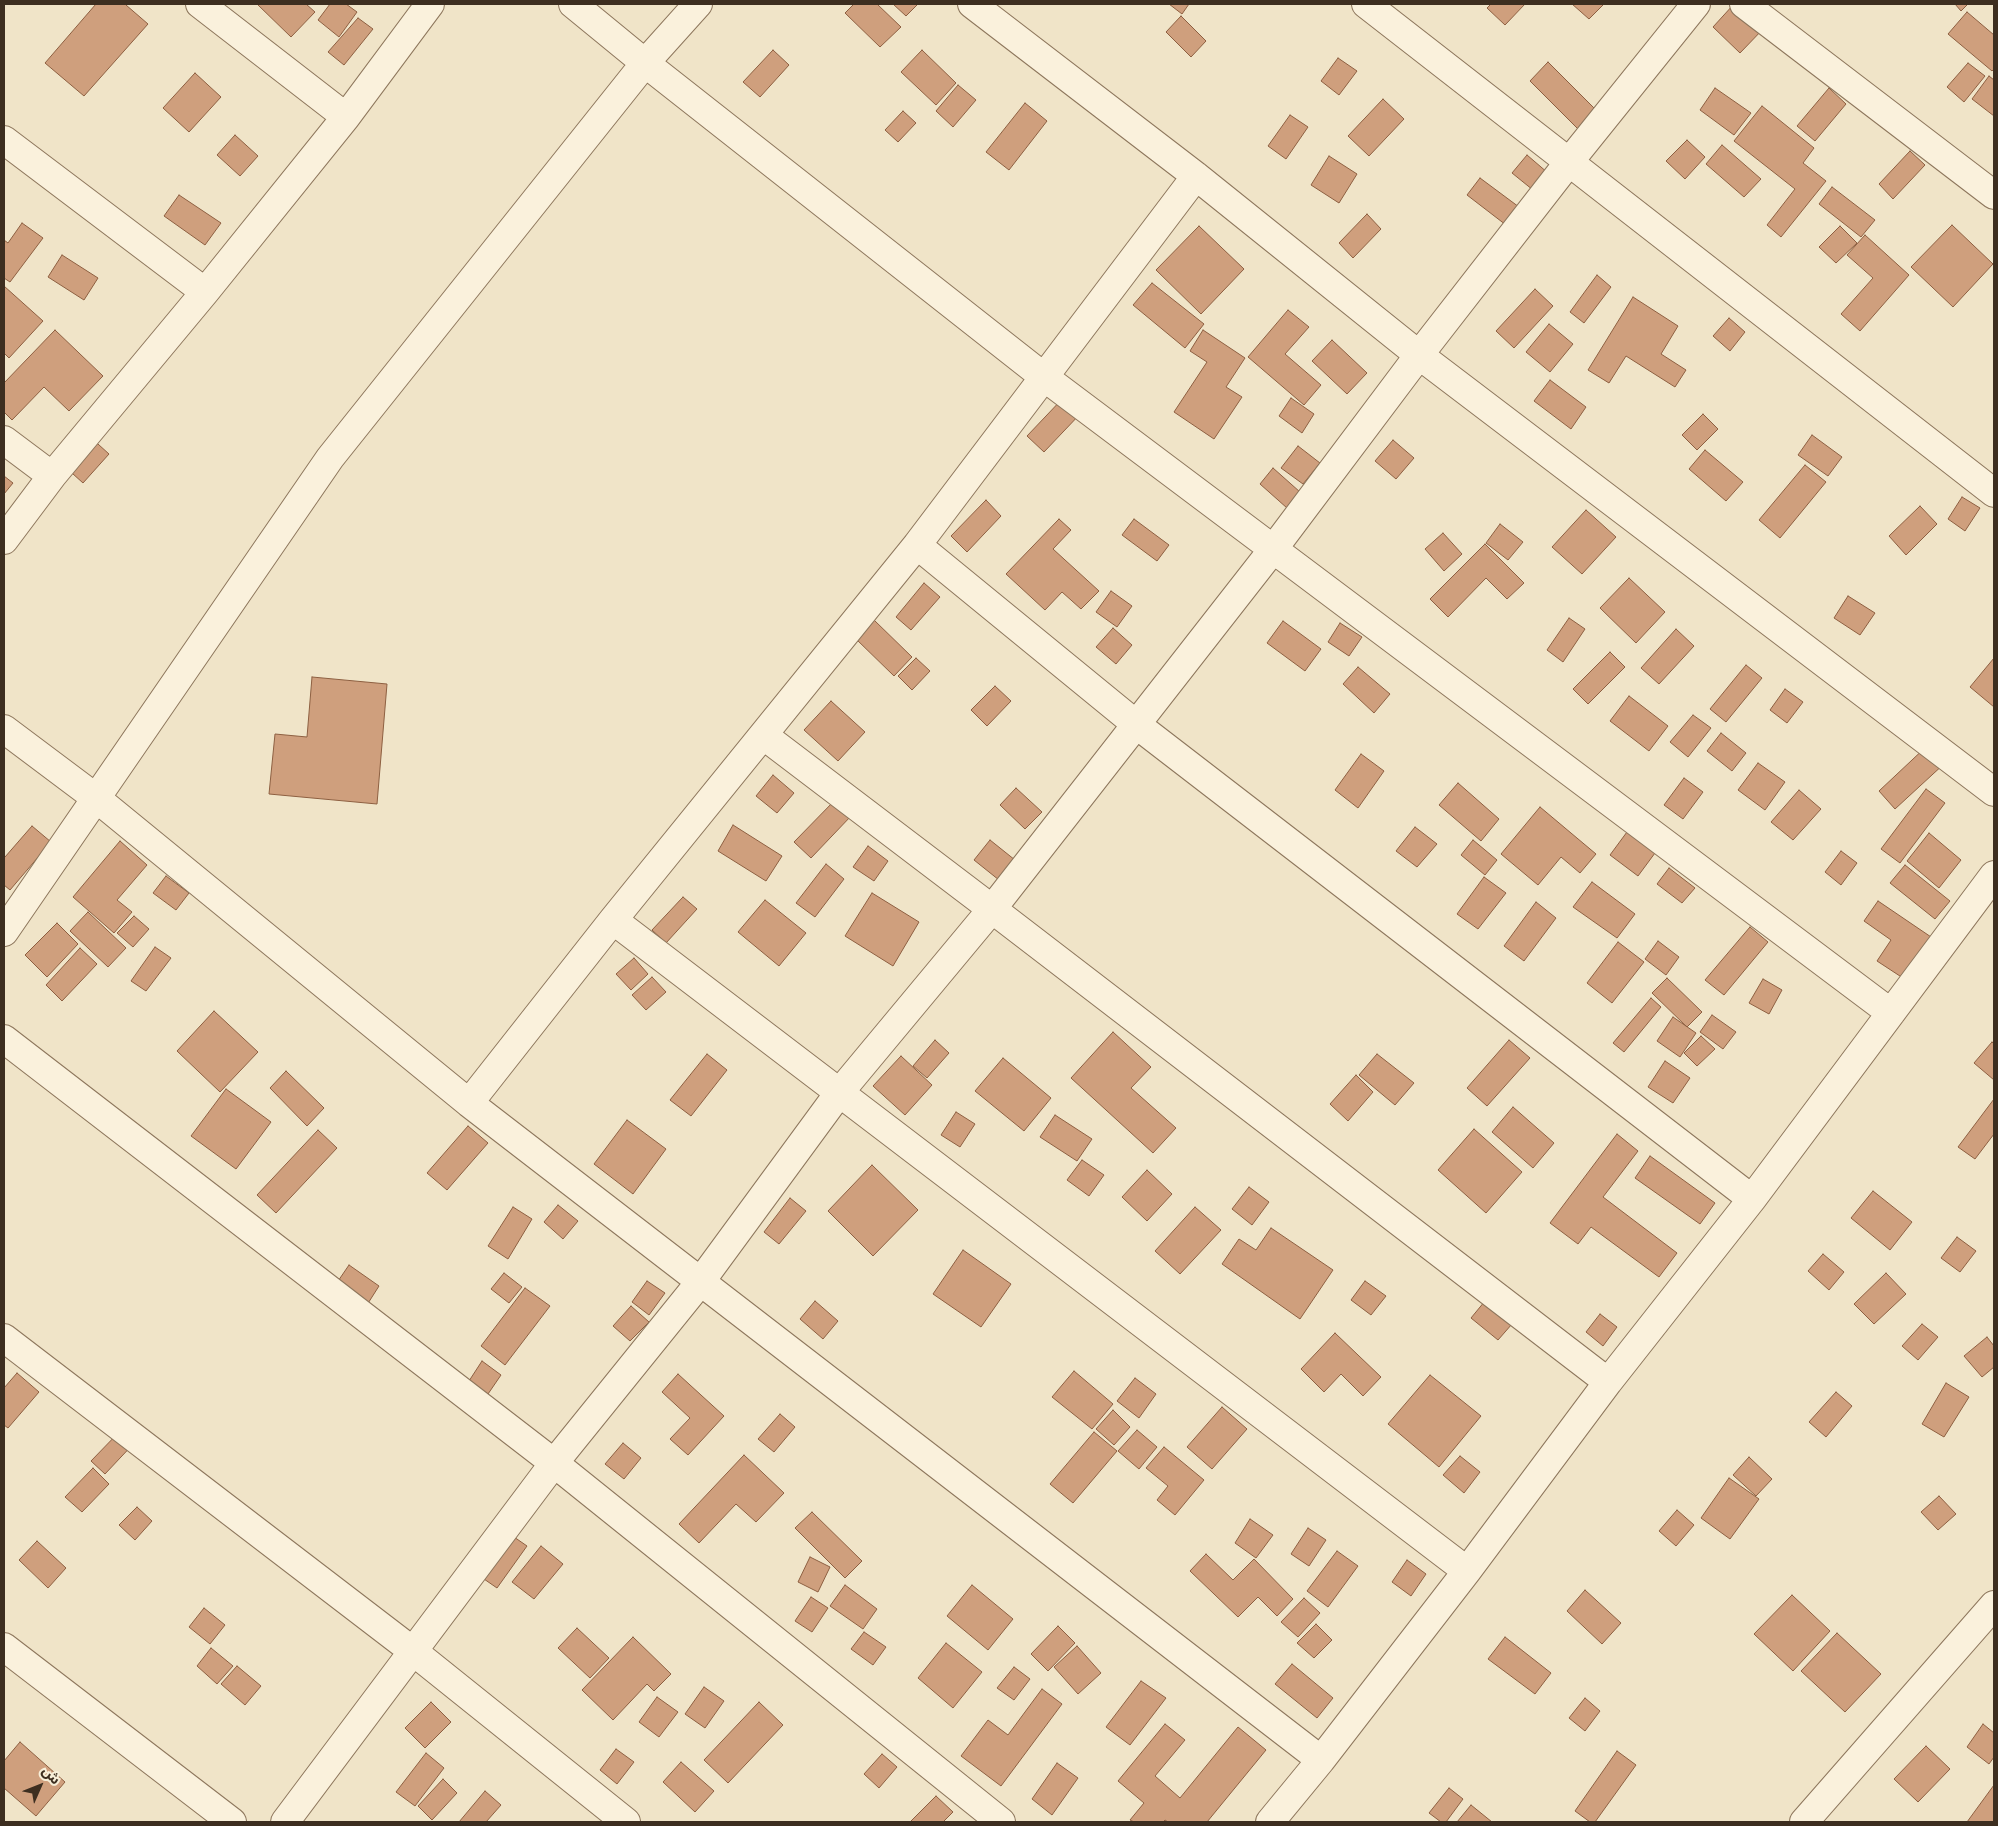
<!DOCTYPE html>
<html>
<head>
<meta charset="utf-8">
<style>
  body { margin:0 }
  #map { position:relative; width:1998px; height:1826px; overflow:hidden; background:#f0e4c8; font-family:"Zilla Slab","Noto Sans Arabic",serif }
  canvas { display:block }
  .frame { position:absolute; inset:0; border:5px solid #3d2e20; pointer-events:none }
  .north { position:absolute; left:15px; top:1761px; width:50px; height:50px; -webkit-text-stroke:4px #f7eed8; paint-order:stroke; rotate:46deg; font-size:14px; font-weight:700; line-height:20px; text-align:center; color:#3d2e20 }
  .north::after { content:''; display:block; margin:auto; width:18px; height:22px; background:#3d2e20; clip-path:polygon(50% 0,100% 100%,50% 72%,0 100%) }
</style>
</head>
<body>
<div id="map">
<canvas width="1998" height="1826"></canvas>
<div class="frame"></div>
<div class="north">ش</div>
</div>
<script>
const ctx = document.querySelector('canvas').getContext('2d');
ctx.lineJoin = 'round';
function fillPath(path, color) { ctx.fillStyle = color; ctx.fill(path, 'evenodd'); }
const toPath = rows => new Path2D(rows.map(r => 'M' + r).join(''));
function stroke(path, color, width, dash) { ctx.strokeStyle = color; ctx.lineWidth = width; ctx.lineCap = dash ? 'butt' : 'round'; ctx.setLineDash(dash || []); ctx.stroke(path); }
const building = toPath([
  [96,4,128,4,126,5,148,24,84,96,45,63,96,4],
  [257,4,306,4,315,12,291,37,257,4],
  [330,4,346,4,357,12,339,37,318,20,330,4],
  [854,4,877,4,901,27,880,47,845,13,854,4],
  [893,4,918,4,906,16,893,4],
  [1169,4,1189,4,1182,14,1169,4],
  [1491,4,1525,4,1505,25,1487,8,1491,4],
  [1572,4,1604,4,1589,19,1572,4],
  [1734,4,1765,27,1740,53,1713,27,1734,4],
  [1955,4,1968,4,1961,11,1955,4],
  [1967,12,1994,35,1994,69,1992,71,1948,34,1967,12],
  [1181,16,1206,41,1191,57,1166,32,1181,16],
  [358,18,373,29,344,65,328,52,358,18],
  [773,50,789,65,760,97,743,82,773,50],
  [922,50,956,83,936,105,901,72,922,50],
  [1338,58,1357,71,1339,95,1321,81,1338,58],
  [1548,62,1596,110,1578,129,1530,81,1548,62],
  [1968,63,1985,76,1964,102,1947,87,1968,63],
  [195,73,221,97,189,132,163,108,195,73],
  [1989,76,1994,80,1994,116,1972,99,1989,76],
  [958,85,976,100,953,127,936,111,958,85],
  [1715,88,1751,113,1734,135,1700,110,1715,88],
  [1829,88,1846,104,1815,141,1797,126,1829,88],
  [1383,99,1404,119,1369,156,1348,136,1383,99],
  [1025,103,1047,121,1009,170,986,152,1025,103],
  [1762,106,1814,148,1803,163,1826,181,1781,237,1767,225,1795,189,1734,141,1762,106],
  [903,111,916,123,898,142,885,130,903,111],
  [1290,115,1308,127,1286,159,1268,146,1290,115],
  [235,135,258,156,240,176,217,155,235,135],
  [1687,140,1705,157,1685,179,1666,161,1687,140],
  [1722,145,1761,179,1744,197,1706,164,1722,145],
  [1910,151,1925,165,1893,199,1879,184,1910,151],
  [1527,155,1548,173,1533,190,1512,173,1527,155],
  [1329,156,1357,174,1339,203,1311,185,1329,156],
  [1480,178,1519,207,1506,225,1467,195,1480,178],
  [1832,187,1875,220,1861,237,1819,204,1832,187],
  [179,195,221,223,205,245,164,216,179,195],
  [1367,214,1381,229,1353,258,1339,243,1367,214],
  [22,223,43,238,10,282,4,278,4,240,8,243,22,223],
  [1952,225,1993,264,1953,307,1911,267,1952,225],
  [1199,226,1244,269,1201,314,1156,270,1199,226],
  [1840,226,1857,243,1836,263,1819,247,1840,226],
  [1865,235,1909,275,1860,331,1841,314,1873,278,1847,255,1865,235],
  [62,255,98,278,84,300,48,277,62,255],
  [1597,275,1611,287,1584,323,1570,312,1597,275],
  [1152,283,1204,324,1185,348,1133,305,1152,283],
  [4,286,43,321,9,358,4,353,4,286],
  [1535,289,1553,306,1514,348,1496,331,1535,289],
  [1633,297,1678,326,1661,354,1686,370,1675,387,1626,356,1609,383,1588,370,1633,297],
  [1288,310,1309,327,1285,354,1321,385,1304,405,1248,357,1288,310],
  [1729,318,1745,332,1730,351,1713,336,1729,318],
  [1549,324,1573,344,1550,372,1526,352,1549,324],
  [55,330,103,376,69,411,44,387,12,420,4,412,4,383,55,330],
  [1203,330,1245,358,1226,387,1242,397,1214,439,1174,412,1207,362,1190,351,1203,330],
  [1332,340,1367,373,1347,394,1312,361,1332,340],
  [1550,380,1586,407,1571,429,1534,401,1550,380],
  [1065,396,1082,412,1044,452,1027,436,1065,396],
  [1291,398,1314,414,1302,433,1279,416,1291,398],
  [1703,414,1718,429,1697,450,1682,435,1703,414],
  [88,435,109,454,83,483,62,464,88,435],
  [1812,435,1842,457,1828,476,1798,455,1812,435],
  [1393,440,1414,458,1396,479,1375,461,1393,440],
  [1298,446,1320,463,1303,484,1281,468,1298,446],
  [1705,450,1743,482,1726,501,1689,469,1705,450],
  [1805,465,1826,482,1780,538,1759,520,1805,465],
  [1273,468,1300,492,1287,508,1260,484,1273,468],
  [4,476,13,483,4,494,4,476],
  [1962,497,1980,508,1965,531,1948,519,1962,497],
  [986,500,1001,516,967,552,951,536,986,500],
  [1920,506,1937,524,1906,555,1889,536,1920,506],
  [1586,510,1616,537,1582,574,1552,547,1586,510],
  [1059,519,1071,530,1053,549,1099,591,1081,609,1062,592,1045,610,1006,574,1059,519],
  [1134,519,1169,545,1157,561,1122,535,1134,519],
  [1500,524,1523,542,1508,560,1486,543,1500,524],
  [1443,533,1462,554,1444,571,1425,549,1443,533],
  [1485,544,1524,583,1507,599,1486,578,1448,617,1430,599,1485,544],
  [1629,578,1665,612,1636,643,1600,608,1629,578],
  [924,583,940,597,911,630,896,617,924,583],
  [1111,591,1132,606,1117,627,1096,612,1111,591],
  [1848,596,1875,613,1860,635,1834,618,1848,596],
  [1569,618,1585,629,1563,662,1547,650,1569,618],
  [874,620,912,657,894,676,855,638,874,620],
  [1283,621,1321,649,1305,671,1267,643,1283,621],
  [1340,623,1362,637,1349,656,1328,642,1340,623],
  [1113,628,1132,645,1116,664,1096,647,1113,628],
  [1676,629,1694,646,1659,684,1641,668,1676,629],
  [1610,652,1625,667,1588,704,1573,689,1610,652],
  [916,658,930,671,912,690,898,676,916,658],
  [1994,658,1994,707,1970,687,1994,658],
  [1746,665,1762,678,1726,722,1710,709,1746,665],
  [1358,667,1390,694,1374,713,1343,684,1358,667],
  [312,677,387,684,377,804,269,794,275,734,307,737,312,677],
  [995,686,1011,701,987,726,971,710,995,686],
  [1785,689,1803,702,1787,723,1770,710,1785,689],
  [1629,696,1668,726,1649,751,1610,721,1629,696],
  [831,701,865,732,838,761,804,730,831,701],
  [1693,715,1711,728,1688,757,1670,742,1693,715],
  [1721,733,1746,753,1732,771,1707,751,1721,733],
  [1928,745,1945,763,1895,809,1879,791,1928,745],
  [1361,754,1384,771,1358,808,1335,790,1361,754],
  [1758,763,1785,782,1765,810,1738,790,1758,763],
  [773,775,794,793,777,813,756,796,773,775],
  [1684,778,1703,792,1683,819,1664,805,1684,778],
  [1458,783,1499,819,1481,841,1439,805,1458,783],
  [1016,788,1042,812,1025,829,1000,805,1016,788],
  [1926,789,1945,803,1900,863,1881,849,1926,789],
  [1799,790,1821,809,1793,840,1771,822,1799,790],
  [836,799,852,815,811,858,794,842,836,799],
  [1540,807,1596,854,1580,873,1561,857,1538,885,1501,854,1540,807],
  [733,825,782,856,766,881,718,851,733,825],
  [32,826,51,842,10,890,4,885,4,856,5,857,32,826],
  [1415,827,1437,844,1417,867,1396,851,1415,827],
  [1627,832,1655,853,1638,876,1610,855,1627,832],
  [1929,833,1961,860,1939,888,1907,861,1929,833],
  [990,840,1020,864,1004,884,974,860,990,840],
  [1473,840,1497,860,1485,875,1461,855,1473,840],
  [120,841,147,865,117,900,132,912,114,933,73,897,120,841],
  [868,846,888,861,874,881,853,867,868,846],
  [1841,851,1857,863,1841,885,1825,872,1841,851],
  [826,864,844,879,815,917,796,903,826,864],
  [1905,865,1950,901,1935,919,1890,883,1905,865],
  [1669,868,1695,888,1682,903,1657,884,1669,868],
  [166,876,189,893,176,910,153,893,166,876],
  [1484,877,1506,893,1478,929,1457,914,1484,877],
  [1592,882,1635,914,1617,938,1573,907,1592,882],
  [872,893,919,922,893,966,845,936,872,893],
  [683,897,697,909,666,943,652,930,683,897],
  [765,900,806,933,779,966,738,932,765,900],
  [1878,901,1934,939,1906,980,1877,961,1891,940,1864,921,1878,901],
  [1536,902,1556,918,1524,961,1504,946,1536,902],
  [88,912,126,948,108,967,70,931,88,912],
  [134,916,149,929,133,947,117,933,134,916],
  [57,923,78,944,47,977,25,955,57,923],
  [1750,927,1768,942,1724,995,1705,980,1750,927],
  [1658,941,1679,957,1666,975,1645,959,1658,941],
  [1618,942,1644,962,1612,1003,1587,983,1618,942],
  [155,947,171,958,146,991,131,981,155,947],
  [80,948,97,964,62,1001,46,985,80,948],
  [634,958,648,974,631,990,616,974,634,958],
  [652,977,666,992,646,1010,632,995,652,977],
  [1667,978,1702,1012,1687,1027,1652,993,1667,978],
  [1763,979,1782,990,1769,1014,1749,1003,1763,979],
  [1651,998,1661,1007,1624,1052,1613,1043,1651,998],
  [214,1011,258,1052,220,1092,177,1051,214,1011],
  [1712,1015,1736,1032,1723,1049,1700,1032,1712,1015],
  [1673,1017,1696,1033,1680,1057,1657,1041,1673,1017],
  [1113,1032,1151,1067,1131,1088,1176,1128,1153,1153,1071,1078,1113,1032],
  [1701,1036,1715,1049,1697,1066,1684,1053,1701,1036],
  [935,1040,949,1053,927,1078,913,1066,935,1040],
  [1509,1040,1530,1058,1487,1106,1467,1088,1509,1040],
  [1992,1042,1994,1044,1994,1080,1974,1063,1992,1042],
  [707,1054,727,1070,691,1116,670,1100,707,1054],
  [1377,1054,1414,1083,1395,1105,1359,1075,1377,1054],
  [901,1056,932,1085,905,1115,873,1086,901,1056],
  [1003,1058,1051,1098,1024,1131,975,1091,1003,1058],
  [1665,1061,1690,1078,1673,1103,1648,1087,1665,1061],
  [286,1071,324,1108,307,1126,270,1088,286,1071],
  [1356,1075,1373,1092,1348,1121,1330,1104,1356,1075],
  [226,1089,271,1122,236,1169,191,1136,226,1089],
  [1994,1099,1994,1134,1975,1159,1958,1147,1994,1099],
  [1513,1107,1554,1143,1533,1168,1492,1132,1513,1107],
  [956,1112,975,1124,960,1147,941,1135,956,1112],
  [1055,1115,1092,1139,1077,1161,1040,1137,1055,1115],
  [627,1120,666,1149,633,1194,594,1164,627,1120],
  [468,1126,488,1143,447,1190,427,1173,468,1126],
  [1474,1129,1522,1172,1486,1213,1438,1170,1474,1129],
  [318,1130,337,1148,276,1213,257,1195,318,1130],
  [1617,1134,1638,1151,1603,1197,1677,1253,1659,1277,1591,1227,1578,1244,1550,1223,1617,1134],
  [1650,1156,1715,1203,1700,1224,1635,1178,1650,1156],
  [1082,1160,1104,1175,1089,1196,1067,1180,1082,1160],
  [872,1165,918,1210,873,1256,828,1211,872,1165],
  [1147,1170,1172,1194,1147,1221,1122,1197,1147,1170],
  [1249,1187,1269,1202,1252,1225,1232,1209,1249,1187],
  [1873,1191,1912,1222,1890,1250,1851,1218,1873,1191],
  [790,1198,806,1211,779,1244,764,1232,790,1198],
  [558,1205,578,1221,563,1239,544,1222,558,1205],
  [513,1207,532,1219,508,1259,488,1246,513,1207],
  [1195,1207,1221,1230,1180,1274,1155,1251,1195,1207],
  [1271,1228,1333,1270,1300,1319,1222,1264,1239,1239,1256,1250,1271,1228],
  [1957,1237,1976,1251,1960,1272,1941,1258,1957,1237],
  [963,1250,1011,1284,981,1327,933,1294,963,1250],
  [1823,1254,1844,1272,1829,1290,1808,1271,1823,1254],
  [349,1265,379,1286,365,1308,334,1287,349,1265],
  [504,1273,522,1287,509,1303,491,1289,504,1273],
  [1886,1273,1906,1294,1874,1324,1854,1304,1886,1273],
  [647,1281,665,1293,649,1315,632,1302,647,1281],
  [1365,1281,1386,1296,1371,1315,1351,1300,1365,1281],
  [525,1288,550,1306,505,1365,481,1346,525,1288],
  [815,1301,838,1321,823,1339,800,1319,815,1301],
  [1485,1301,1512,1324,1498,1340,1471,1318,1485,1301],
  [631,1306,649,1322,630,1341,613,1326,631,1306],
  [1600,1314,1617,1327,1603,1346,1586,1332,1600,1314],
  [1922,1324,1938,1337,1918,1360,1902,1346,1922,1324],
  [1335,1333,1381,1377,1363,1396,1341,1374,1324,1392,1301,1369,1335,1333],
  [1987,1337,1994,1346,1994,1367,1982,1377,1964,1356,1987,1337],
  [482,1361,501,1375,488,1394,469,1381,482,1361],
  [1074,1371,1113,1404,1092,1429,1052,1397,1074,1371],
  [17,1373,39,1392,8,1428,4,1425,4,1388,17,1373],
  [678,1374,724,1416,688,1455,670,1439,690,1418,662,1392,678,1374],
  [1430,1375,1481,1416,1439,1467,1388,1424,1430,1375],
  [1135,1378,1156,1394,1139,1418,1117,1401,1135,1378],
  [1946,1383,1969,1397,1944,1437,1922,1424,1946,1383],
  [1836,1392,1852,1406,1826,1437,1809,1422,1836,1392],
  [1222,1407,1247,1429,1212,1469,1187,1447,1222,1407],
  [1113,1410,1130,1427,1114,1445,1096,1429,1113,1410],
  [780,1414,795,1427,774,1452,758,1439,780,1414],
  [123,1428,137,1440,105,1474,91,1461,123,1428],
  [1137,1430,1157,1447,1139,1469,1118,1451,1137,1430],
  [1094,1432,1117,1451,1073,1503,1050,1484,1094,1432],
  [623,1443,641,1458,624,1479,605,1464,623,1443],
  [1164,1447,1204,1480,1175,1515,1157,1500,1168,1486,1146,1468,1164,1447],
  [744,1455,784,1493,756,1522,736,1504,699,1543,679,1524,744,1455],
  [1460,1456,1480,1472,1464,1493,1443,1475,1460,1456],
  [1749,1457,1772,1479,1756,1496,1733,1475,1749,1457],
  [93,1468,109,1484,82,1512,65,1497,93,1468],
  [1729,1478,1759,1499,1730,1539,1701,1518,1729,1478],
  [1939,1496,1956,1514,1938,1530,1921,1512,1939,1496],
  [137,1507,152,1521,135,1540,119,1525,137,1507],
  [1677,1510,1694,1525,1676,1546,1659,1531,1677,1510],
  [812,1512,862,1561,845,1578,795,1528,812,1512],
  [1250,1519,1273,1535,1256,1558,1235,1543,1250,1519],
  [1308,1528,1326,1540,1309,1566,1291,1554,1308,1528],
  [514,1537,527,1546,497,1588,484,1579,514,1537],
  [37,1541,66,1568,48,1588,19,1560,37,1541],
  [541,1546,563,1564,534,1599,512,1582,541,1546],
  [1337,1551,1358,1566,1328,1607,1307,1591,1337,1551],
  [1206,1554,1233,1580,1254,1559,1293,1599,1277,1616,1258,1597,1238,1617,1190,1571,1206,1554],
  [810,1557,830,1567,818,1592,798,1582,810,1557],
  [1407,1560,1426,1574,1411,1596,1392,1582,1407,1560],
  [845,1585,877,1609,863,1629,830,1606,845,1585],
  [972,1585,1013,1619,988,1650,947,1616,972,1585],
  [1585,1590,1621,1623,1602,1644,1567,1611,1585,1590],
  [1792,1595,1830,1631,1793,1671,1754,1634,1792,1595],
  [811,1597,828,1608,812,1632,795,1621,811,1597],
  [1304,1598,1320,1613,1298,1637,1281,1622,1304,1598],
  [204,1608,225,1625,210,1644,189,1627,204,1608],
  [1316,1624,1332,1640,1314,1658,1297,1643,1316,1624],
  [1058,1626,1075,1643,1048,1671,1031,1654,1058,1626],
  [577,1628,609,1658,590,1678,558,1648,577,1628],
  [864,1632,886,1647,873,1665,851,1649,864,1632],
  [1837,1633,1881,1674,1845,1712,1801,1671,1837,1633],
  [633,1637,671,1674,654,1691,647,1684,613,1720,582,1690,633,1637],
  [1505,1637,1551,1673,1535,1694,1488,1659,1505,1637],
  [946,1643,982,1672,953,1708,918,1678,946,1643],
  [1077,1646,1101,1673,1078,1694,1054,1667,1077,1646],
  [211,1648,233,1666,217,1684,197,1666,211,1648],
  [1292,1664,1333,1698,1317,1718,1275,1684,1292,1664],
  [237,1666,261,1686,245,1705,221,1684,237,1666],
  [1014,1667,1030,1679,1014,1700,997,1688,1014,1667],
  [1141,1681,1166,1698,1130,1745,1106,1727,1141,1681],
  [704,1687,724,1701,705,1728,685,1714,704,1687],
  [1042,1689,1062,1704,1001,1786,961,1756,988,1720,1008,1735,1042,1689],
  [657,1697,678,1712,659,1737,639,1722,657,1697],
  [1585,1698,1600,1711,1585,1731,1569,1718,1585,1698],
  [431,1702,451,1722,425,1748,405,1728,431,1702],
  [759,1702,783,1725,728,1783,704,1760,759,1702],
  [1165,1724,1185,1740,1155,1776,1180,1798,1238,1727,1266,1750,1207,1822,1168,1822,1165,1820,1163,1822,1134,1822,1130,1820,1144,1803,1118,1781,1165,1724],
  [1983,1724,1994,1733,1994,1757,1989,1764,1967,1747,1983,1724],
  [20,1742,65,1782,36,1816,4,1788,4,1761,20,1742],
  [1926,1746,1950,1769,1918,1802,1894,1779,1926,1746],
  [616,1749,634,1762,617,1784,600,1770,616,1749],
  [1617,1751,1636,1765,1595,1822,1590,1822,1575,1811,1617,1751],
  [426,1753,444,1768,415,1806,396,1792,426,1753],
  [882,1754,897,1767,879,1788,864,1774,882,1754],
  [681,1762,714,1791,695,1812,663,1782,681,1762],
  [1057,1763,1078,1778,1052,1815,1032,1799,1057,1763],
  [443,1779,457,1793,432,1820,418,1806,443,1779],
  [1994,1785,1994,1822,1967,1822,1994,1785],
  [1449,1788,1463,1799,1446,1822,1441,1822,1429,1813,1449,1788],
  [485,1791,501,1805,486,1822,459,1822,485,1791],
  [936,1796,953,1812,943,1822,910,1822,936,1796],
  [1471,1805,1492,1822,1457,1822,1471,1805]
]);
fillPath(building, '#cf9f7d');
stroke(building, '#8d5f41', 1);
const street = toPath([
  [200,4,346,117],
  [573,4,645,63,1044,377,1891,1013],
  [972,4,1196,176,1419,355,1994,792],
  [1366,4,1994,493],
  [1744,4,1994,195],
  [4,140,205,292],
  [4,440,52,476],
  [4,540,52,476,205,292,346,117,430,4],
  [917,545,1137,725,1752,1199],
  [4,729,96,798,469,1103,1321,1760],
  [763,735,992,909,1608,1382],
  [613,920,1467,1571],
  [4,932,330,458,645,63,698,4],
  [4,1039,554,1463,1001,1822],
  [469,1103,613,920,917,545,1196,176],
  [4,1338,414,1652,626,1822],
  [4,1647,232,1822],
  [285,1822,554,1463,701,1281,839,1093,992,909,1274,548,1419,355,1569,162,1696,4],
  [1270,1822,1321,1760,1467,1571,1608,1382,1752,1199,1994,875],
  [1804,1822,1994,1605]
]);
stroke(street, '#8d765c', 30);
stroke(street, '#faf1dc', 28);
</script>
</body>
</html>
